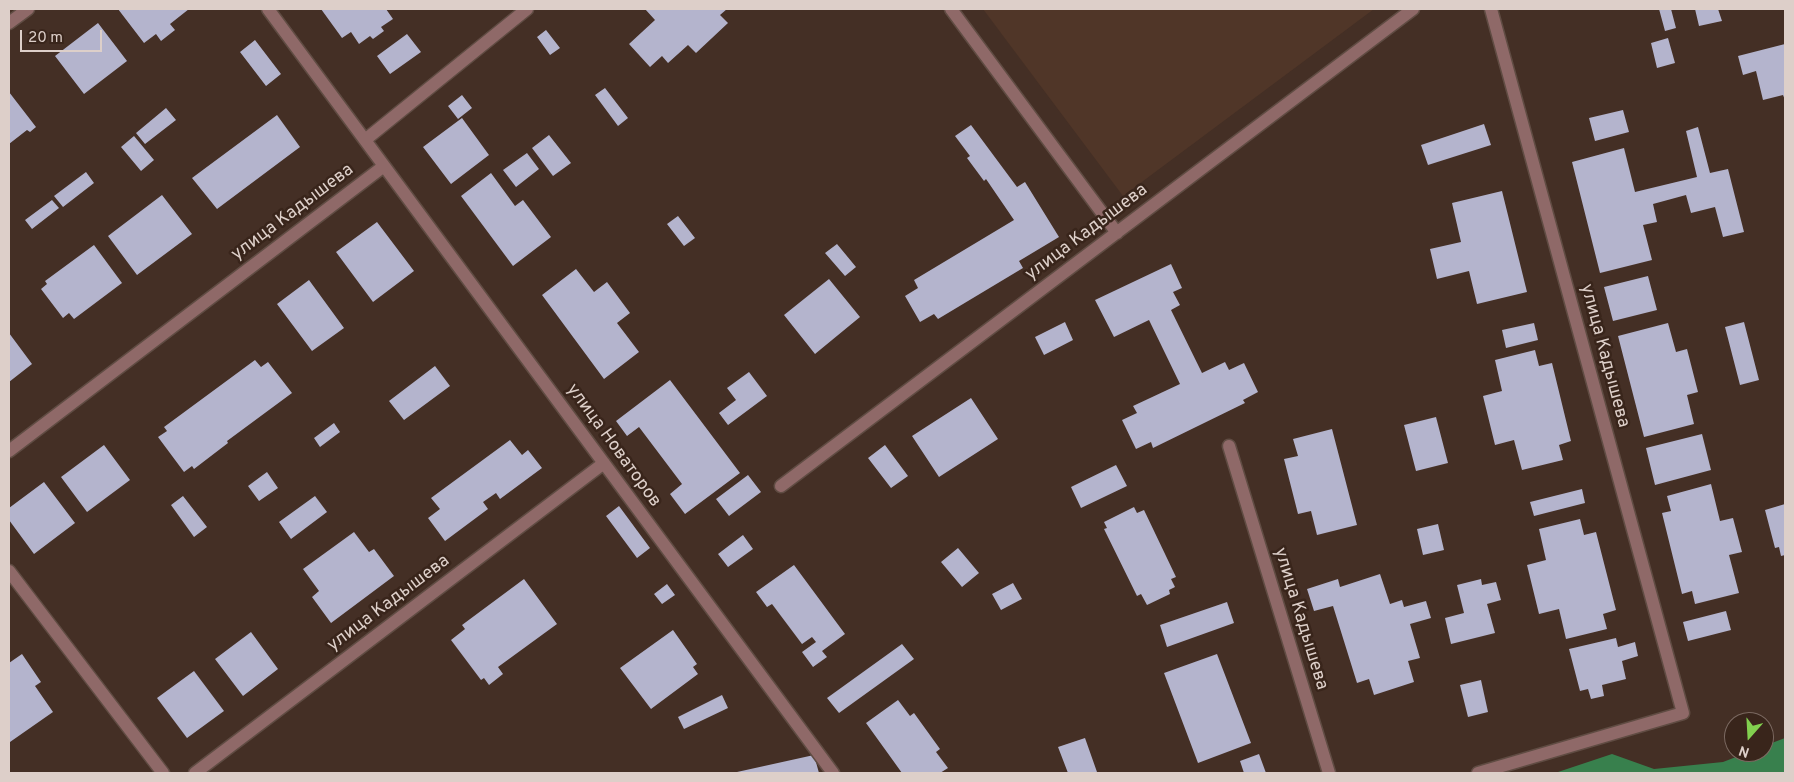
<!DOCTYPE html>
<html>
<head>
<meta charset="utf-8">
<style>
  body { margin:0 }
  #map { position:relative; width:1794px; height:782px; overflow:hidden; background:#442f25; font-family:Overpass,sans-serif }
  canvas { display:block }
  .frame { position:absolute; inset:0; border:10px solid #ddcfc9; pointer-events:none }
  .north { position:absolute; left:1724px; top:712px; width:50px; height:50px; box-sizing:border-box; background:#39251b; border:1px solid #7b6961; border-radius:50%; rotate:199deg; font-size:14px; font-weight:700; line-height:20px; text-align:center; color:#ddcfc9 }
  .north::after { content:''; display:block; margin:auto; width:18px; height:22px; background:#82d04f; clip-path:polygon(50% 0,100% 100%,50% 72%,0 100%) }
  .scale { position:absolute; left:20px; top:30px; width:82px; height:22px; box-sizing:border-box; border:2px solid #ddcfc9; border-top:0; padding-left:6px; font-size:15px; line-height:18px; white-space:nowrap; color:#ddcfc9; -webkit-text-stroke:4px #39251b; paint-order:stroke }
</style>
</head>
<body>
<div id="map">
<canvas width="1794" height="782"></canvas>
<div class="frame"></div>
<div class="north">N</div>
<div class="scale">20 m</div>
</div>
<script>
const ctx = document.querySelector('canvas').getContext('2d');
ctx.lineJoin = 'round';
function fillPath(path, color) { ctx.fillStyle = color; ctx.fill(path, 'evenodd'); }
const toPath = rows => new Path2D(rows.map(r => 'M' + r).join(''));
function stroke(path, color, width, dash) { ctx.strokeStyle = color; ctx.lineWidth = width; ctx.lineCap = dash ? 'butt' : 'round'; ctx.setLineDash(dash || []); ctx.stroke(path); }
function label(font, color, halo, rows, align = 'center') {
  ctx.font = font + ' Overpass,sans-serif'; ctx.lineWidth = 5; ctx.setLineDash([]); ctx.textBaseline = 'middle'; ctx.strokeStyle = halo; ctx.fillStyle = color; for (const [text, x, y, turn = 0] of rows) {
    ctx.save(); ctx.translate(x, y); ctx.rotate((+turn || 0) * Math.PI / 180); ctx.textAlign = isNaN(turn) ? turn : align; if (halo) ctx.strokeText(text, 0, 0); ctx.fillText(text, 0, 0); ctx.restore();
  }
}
fillPath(toPath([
  [983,9,1374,9,1123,196]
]), '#503628');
fillPath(toPath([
  [1785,738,1785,773,1555,773,1612,754,1654,769,1723,762,1749,752,1764,752,1764,746]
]), '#38804d');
fillPath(toPath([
  [118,9,189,9,170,24,175,30,161,41,156,34,144,43],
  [321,9,386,9,393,19,381,27,384,31,373,39,370,36,359,44,351,32,342,38],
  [645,9,727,9,720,15,728,23,696,53,688,45,668,63,662,56,650,67,629,44,655,20],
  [1659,9,1671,9,1676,28,1665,31],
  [1695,9,1718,9,1722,21,1699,26],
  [98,23,127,61,84,94,55,56],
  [546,30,560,48,550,55,537,37],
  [407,34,421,52,390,74,377,56],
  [1668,38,1675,63,1657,68,1651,43],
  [255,40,281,74,266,86,240,52],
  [1785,44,1785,100,1783,95,1763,100,1756,71,1743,75,1738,56],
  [605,88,628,118,618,126,595,95],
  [9,92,36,127,30,132,27,130,9,144],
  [462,95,472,108,458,119,448,106],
  [166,108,176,120,145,144,136,133],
  [1623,110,1629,132,1595,141,1589,118],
  [277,115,300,147,217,209,192,178],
  [462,118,489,155,451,184,423,147],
  [1484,124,1491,145,1428,165,1421,145],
  [971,125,1017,187,1025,182,1059,237,1019,261,1023,268,938,319,934,314,920,322,905,296,918,288,914,280,1014,220,986,179,984,181,967,158,970,156,955,136],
  [1698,127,1710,173,1728,169,1744,232,1723,237,1715,207,1691,213,1686,195,1653,204,1657,222,1643,225,1652,260,1600,273,1572,162,1624,148,1635,192,1697,177,1686,131],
  [549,135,571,163,553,176,532,148],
  [134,136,154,160,141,171,121,147],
  [527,153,539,169,516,187,503,170],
  [86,172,94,183,63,207,54,196],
  [491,173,515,206,523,200,551,237,513,266,461,196],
  [1502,191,1527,292,1477,304,1469,271,1437,279,1430,249,1461,242,1452,203],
  [162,195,192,234,137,275,108,236],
  [52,200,59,208,32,229,25,220],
  [678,216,695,238,684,246,667,224],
  [377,222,414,271,373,302,336,252],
  [837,244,856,267,845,276,825,253],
  [94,245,122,283,74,319,69,313,63,318,41,289,47,284,45,281],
  [1171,264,1182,288,1173,292,1180,305,1171,310,1202,373,1225,362,1229,370,1244,363,1258,392,1243,400,1245,403,1153,448,1151,442,1136,449,1122,420,1137,413,1133,406,1180,384,1149,320,1114,337,1095,300],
  [576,269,594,292,607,282,630,313,617,323,639,352,604,379,542,295],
  [1648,276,1657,310,1613,321,1604,287],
  [829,279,860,317,815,354,784,315],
  [309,280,344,328,312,351,277,304],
  [1065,322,1073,340,1044,355,1035,337],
  [1744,322,1759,380,1740,385,1725,327],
  [1534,323,1538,340,1506,348,1502,330],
  [1668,323,1676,352,1687,349,1698,392,1687,395,1694,424,1644,437,1618,336],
  [9,333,32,364,9,382],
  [1535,350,1539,366,1552,363,1571,441,1559,445,1563,460,1522,470,1514,440,1495,445,1483,396,1502,391,1495,360],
  [255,360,261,367,268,362,292,393,227,441,228,443,194,469,192,466,184,472,158,437,167,431,164,427],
  [435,366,450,386,404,420,389,401],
  [749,372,767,396,728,425,719,413,736,400,727,388],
  [670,380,740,473,685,514,670,494,682,484,639,427,627,436,616,421],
  [971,398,998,439,939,477,912,436],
  [1436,417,1448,463,1416,471,1404,425],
  [334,423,340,432,320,447,314,438],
  [1332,429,1357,525,1317,535,1311,511,1298,514,1284,459,1298,456,1293,439],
  [1702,434,1711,470,1655,485,1646,448],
  [510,440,522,455,528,450,542,468,500,499,496,493,483,502,488,509,445,541,428,518,440,509,431,498],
  [104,445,130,480,87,512,61,477],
  [885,445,908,476,891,488,868,458],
  [1116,465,1127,486,1081,508,1071,487],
  [267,472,278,488,259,501,248,486],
  [748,475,761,492,729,516,716,499],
  [44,482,75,523,34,554,9,520,9,508],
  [1711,484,1720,521,1733,518,1742,552,1729,555,1739,593,1695,604,1692,591,1682,594,1662,513,1671,511,1667,496],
  [1582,489,1585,503,1534,516,1530,502],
  [183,496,207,527,194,537,171,505],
  [315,496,327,512,291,539,279,522],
  [1785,504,1785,555,1781,556,1779,547,1775,548,1765,510],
  [619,506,650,548,637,558,606,516],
  [1134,507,1137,513,1144,510,1176,577,1171,579,1175,587,1169,590,1170,594,1147,605,1141,594,1137,596,1104,529,1107,528,1104,522],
  [1580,519,1584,535,1596,532,1616,610,1603,614,1607,629,1566,639,1559,609,1539,614,1527,565,1546,560,1539,529],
  [1438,524,1444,550,1423,555,1417,529],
  [354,532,369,552,374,549,394,576,331,623,312,597,319,591,303,569],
  [743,535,753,549,728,567,718,554],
  [958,548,979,573,962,587,941,562],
  [794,565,845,634,822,651,827,657,813,667,802,652,816,642,812,637,802,644,772,604,767,607,756,592],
  [1380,574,1390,604,1402,600,1404,607,1426,601,1431,618,1410,624,1420,658,1408,661,1414,682,1374,695,1369,679,1357,683,1333,606,1314,611,1307,589,1338,579,1340,587],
  [524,579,557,624,498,667,503,674,489,685,484,678,481,680,451,640,465,629,462,625],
  [1481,579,1482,585,1496,582,1501,600,1487,604,1495,633,1451,644,1445,618,1464,613,1457,585],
  [1013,583,1022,599,1001,610,992,594],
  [667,584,675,595,662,604,654,594],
  [1227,602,1234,623,1167,647,1160,625],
  [1726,611,1731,630,1688,641,1683,622],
  [673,630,697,664,693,667,698,674,651,709,620,668],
  [251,632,278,669,243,696,215,659],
  [1616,638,1618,647,1635,642,1638,656,1622,661,1626,679,1602,685,1604,696,1591,699,1588,689,1580,691,1569,649],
  [902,644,914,659,839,713,827,698],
  [22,654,41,682,35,686,53,712,10,742,9,663],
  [1217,654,1251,743,1198,763,1164,673],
  [194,671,224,711,187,738,157,698],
  [1481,680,1488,712,1468,717,1460,685],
  [722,695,728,708,684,729,678,717],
  [898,700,910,716,914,713,940,749,936,752,948,768,940,773,902,773,866,723],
  [1085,738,1097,772,1068,773,1058,747],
  [1259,754,1266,773,1244,773,1240,761],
  [814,755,819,773,737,773,737,772]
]), '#b4b4cd');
const minor = toPath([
  [268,9,833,773],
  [951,9,1117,233],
  [9,23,28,9],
  [365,140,527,9],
  [1229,446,1329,773],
  [9,451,384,166],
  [781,486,1413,9],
  [9,571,163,773],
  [195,773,604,463],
  [1478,773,1683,713,1491,9]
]);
stroke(minor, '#604c43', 15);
stroke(minor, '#8f6968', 12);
label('18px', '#ddcfc9', '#39251b', [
  ["улица Кадышева",293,213,-37],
  ["улица Кадышева",1087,233,-37],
  ["улица Кадышева",1604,356,75],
  ["улица Новаторов",613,446,54],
  ["улица Кадышева",389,604,-37],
  ["улица Кадышева",1300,619,73]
]);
</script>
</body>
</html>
